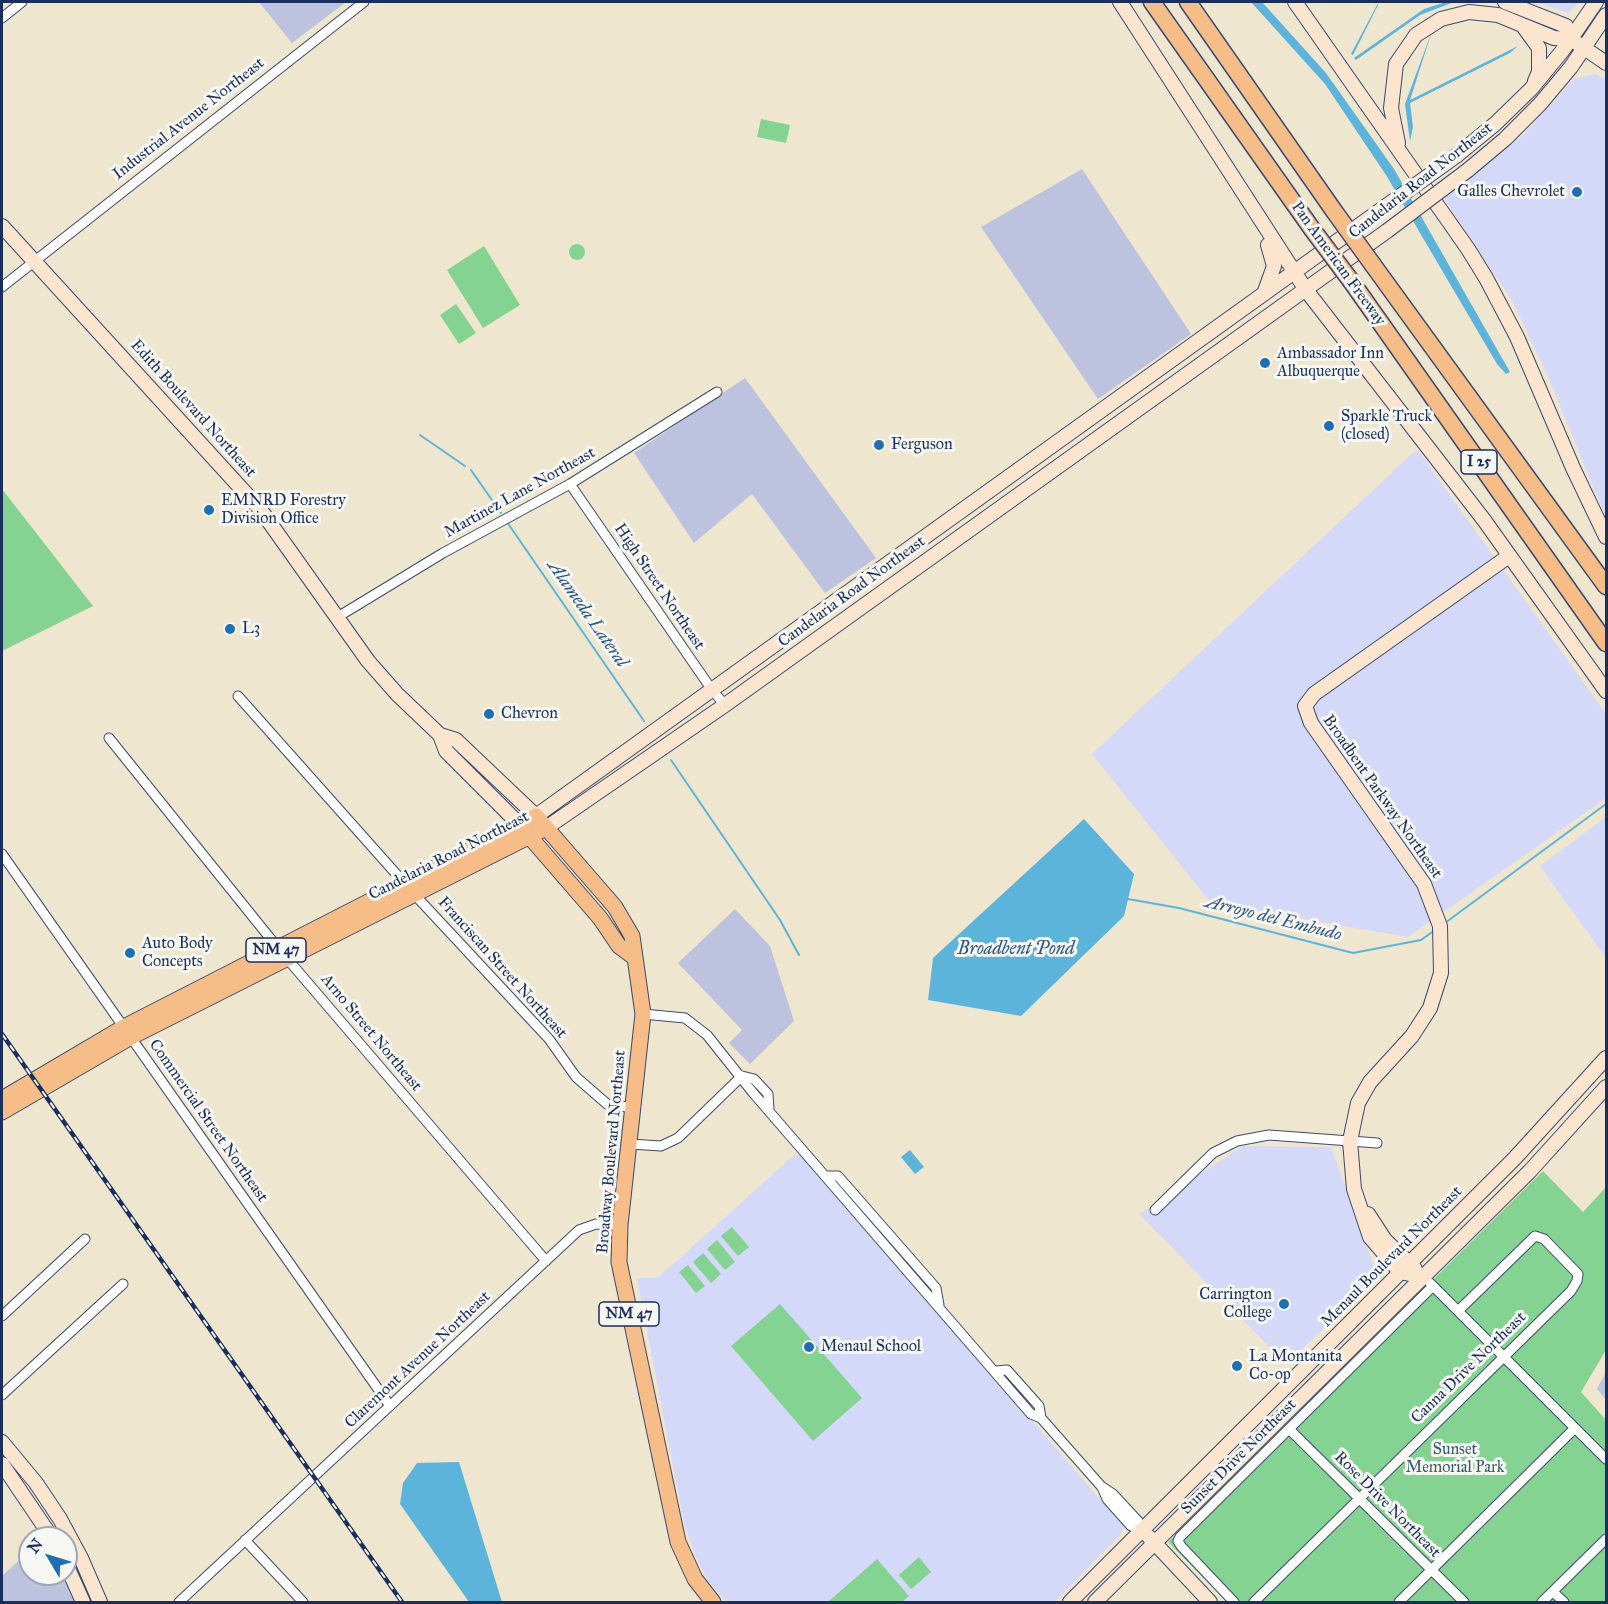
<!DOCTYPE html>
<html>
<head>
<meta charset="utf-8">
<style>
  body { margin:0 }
  #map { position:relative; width:1608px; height:1604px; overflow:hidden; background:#efe6cf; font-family:"IM FELL Great Primer",serif }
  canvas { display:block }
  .frame { position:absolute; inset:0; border:3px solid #1b2f5e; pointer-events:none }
  .north { position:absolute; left:18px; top:1526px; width:60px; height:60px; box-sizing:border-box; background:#f6f6f2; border:2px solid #9ea6b7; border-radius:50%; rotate:308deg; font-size:16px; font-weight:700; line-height:24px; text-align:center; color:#1b2f5e }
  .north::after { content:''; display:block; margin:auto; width:21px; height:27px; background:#1f6fb2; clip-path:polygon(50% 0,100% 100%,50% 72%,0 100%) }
</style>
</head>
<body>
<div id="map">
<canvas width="1608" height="1604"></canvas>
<div class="frame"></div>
<div class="north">N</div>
</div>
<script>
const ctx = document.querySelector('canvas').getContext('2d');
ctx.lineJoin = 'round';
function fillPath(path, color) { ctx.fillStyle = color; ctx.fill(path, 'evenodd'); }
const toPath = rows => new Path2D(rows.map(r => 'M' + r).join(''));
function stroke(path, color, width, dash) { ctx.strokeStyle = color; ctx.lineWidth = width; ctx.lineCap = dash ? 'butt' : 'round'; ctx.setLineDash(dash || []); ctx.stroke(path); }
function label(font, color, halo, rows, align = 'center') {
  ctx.font = font + ' "IM FELL Great Primer",serif'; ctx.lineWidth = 6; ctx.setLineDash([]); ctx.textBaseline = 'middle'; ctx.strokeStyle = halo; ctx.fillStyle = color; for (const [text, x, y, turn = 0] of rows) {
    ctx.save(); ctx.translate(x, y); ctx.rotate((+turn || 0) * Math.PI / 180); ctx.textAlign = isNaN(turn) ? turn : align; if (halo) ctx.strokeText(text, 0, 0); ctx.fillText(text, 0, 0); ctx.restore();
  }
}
fillPath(toPath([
  [1536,2,1579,2,1568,13],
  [1595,74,1606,79,1606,518,1546,372,1511,299,1443,197,1523,135,1574,79],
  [1417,449,1606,714,1606,798,1408,937,1211,903,1092,754],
  [1606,817,1606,958,1540,866],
  [1243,1146,1331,1147,1378,1278,1286,1364,1139,1214],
  [795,1154,804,1157,1124,1527,1120,1535,1055,1602,727,1602,708,1581,696,1557,684,1523,637,1278,658,1278]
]), '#d4d8f9');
fillPath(toPath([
  [259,2,346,2,292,43],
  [1082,169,1191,334,1098,399,981,227],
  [745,378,876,558,825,593,752,494,694,543,634,453],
  [735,909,770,946,794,1021,750,1064,729,1043,742,1030,678,963],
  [1606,1372,1606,1400,1597,1389],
  [30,1550,30,1574,62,1574,75,1602,2,1602,2,1576]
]), '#bdc3de');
fillPath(toPath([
  [761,119,790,125,786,143,757,137],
  '569 252a8 8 0 1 1 16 0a8 8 0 1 1-16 0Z',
  [484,246,520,305,483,328,447,270],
  [456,304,476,333,459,344,440,315],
  [2,489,93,606,2,651],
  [1543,1171,1583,1212,1606,1187,1606,1350,1581,1392,1606,1420,1606,1602,1227,1602,1168,1542],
  [732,1227,749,1247,738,1256,721,1236],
  [717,1240,735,1262,725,1270,707,1249],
  [703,1253,721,1274,711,1283,693,1262],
  [688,1265,705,1286,696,1293,679,1272],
  [780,1304,862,1398,813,1441,731,1346],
  [919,1557,931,1572,911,1589,899,1575],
  [877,1559,909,1596,902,1602,828,1602]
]), '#85d392');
fillPath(toPath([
  [1251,2,1262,2,1326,73,1394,169,1510,372,1506,374,1497,364,1386,175,1325,84],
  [1446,2,1454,2,1420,15,1356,60,1354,58,1424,9],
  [1379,3,1353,55,1351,54,1377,5],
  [1432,31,1410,100,1518,46,1510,53,1410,103,1413,127,1410,141,1405,104],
  [1084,819,1134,874,1124,916,1021,1016,928,1000,933,958],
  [910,1150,924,1167,915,1174,901,1157],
  [459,1462,502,1602,469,1602,400,1504,403,1483,417,1463]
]), '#5db4da');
stroke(toPath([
  [420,435,465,466],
  [471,470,501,513],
  [507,522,644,721],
  [671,760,780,920,799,955],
  [1128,899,1179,908,1353,953,1421,940,1435,930],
  [1445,923,1606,804]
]), '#5db4da', 2);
const street = toPath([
  [2,18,22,2],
  [2,287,364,2],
  [570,484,712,690,725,705],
  [336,618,443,553,570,484,717,392],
  [238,696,414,894,549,1039,576,1077,607,1104,634,1108],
  [109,738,278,948,546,1261],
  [2,854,390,1406],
  [643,1014,685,1018,707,1035,754,1094,1031,1414,1041,1418,1101,1486,1113,1494,1138,1521,1142,1529],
  [742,1076,754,1079,768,1094,769,1109],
  [630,1144,661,1146,678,1138,742,1076],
  [827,1176,838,1176,936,1288,939,1305],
  [1155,1210,1213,1153,1237,1141,1269,1135,1377,1143],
  [1430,1283,1606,1459],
  [2,1316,85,1239],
  [996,1371,1007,1370,1039,1406,1041,1418],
  [2,1395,123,1284],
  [1289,1429,1464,1602],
  [1102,1487,1107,1499,1131,1526,1142,1529],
  [245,1540,303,1602],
  [1553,1592,1564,1602],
  [179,1602,579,1230,596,1224,620,1225],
  [1234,1602,1181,1546,1178,1541,1180,1537,1433,1286],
  [1254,1602,1571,1291,1577,1281,1578,1274,1544,1239,1535,1236,1458,1311],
  [1399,1602,1574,1429],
  [1542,1602,1606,1539]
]);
const secondary = toPath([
  [1120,2,1306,290,1484,520,1606,691],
  [1295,2,1468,249,1486,278,1517,337,1573,468,1606,537],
  [1505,2,1566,26,1571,39],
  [1523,26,1539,48,1539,72,1535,81],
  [1398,143,1391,108,1396,64,1416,35,1441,19,1469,12,1498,15,1554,38,1571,39,1606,63],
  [1456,156,1495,124,1531,89,1563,50,1596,2],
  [1468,170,1505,139,1540,104,1571,67,1606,15],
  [2,226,260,509,368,661,397,694,440,735,456,740,536,816,1375,214],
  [1264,294,1274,266,1268,245],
  [440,735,446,751,519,824],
  [546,828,725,705,1387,231],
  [1368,1214,1385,1240,1415,1269],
  [1424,1277,1400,1272,1370,1237,1354,1189,1350,1141,1358,1103,1370,1082,1412,1036,1430,1008,1441,973,1440,926,1424,884,1311,723,1305,706,1314,694,1509,556],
  [2,1442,36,1483,60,1519,81,1558,100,1602],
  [2,1464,52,1538],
  [1149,1537,1210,1602],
  [66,1564,83,1602],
  [1070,1602,1515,1158,1606,1058],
  [1095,1602,1530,1171,1606,1087]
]);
const primary = toPath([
  [523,829,600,918,619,946,635,958],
  [2,1099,124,1027,536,816,615,907,632,936,643,1014,620,1225,619,1262,678,1542,695,1579,713,1602],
  [2,1112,131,1037,546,828]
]);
const highway = toPath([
  [1152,2,1312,229],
  [1188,2,1334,211],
  [1373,265,1606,586],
  [1351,281,1606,643]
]);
stroke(street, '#3b4a6f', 11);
stroke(secondary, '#3b4a6f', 16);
stroke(primary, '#3b4a6f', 17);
stroke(highway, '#3b4a6f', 19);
stroke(street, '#fff', 9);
stroke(secondary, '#fce5cf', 14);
stroke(primary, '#f7bd88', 15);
stroke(highway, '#f7bd88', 16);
const rail = toPath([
  [2,1034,402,1602]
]);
stroke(rail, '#1b2f5e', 4.5);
stroke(rail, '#f6f6f2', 2, [7]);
const secondaryBridge = toPath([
  [1375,214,1456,156],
  [1387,231,1468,170]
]);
const highwayBridge = toPath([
  [1334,211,1373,265],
  [1312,229,1351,281]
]);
stroke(secondaryBridge, '#3b4a6f', 16, []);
stroke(highwayBridge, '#3b4a6f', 19, []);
stroke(secondaryBridge, '#fce5cf', 14);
stroke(highwayBridge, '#f7bd88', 16);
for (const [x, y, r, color] of [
  [1577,192,6,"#1f6fb2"],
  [1265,363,6,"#1f6fb2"],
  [1329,426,6,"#1f6fb2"],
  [879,445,6,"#1f6fb2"],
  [209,510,6,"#1f6fb2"],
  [230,629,6,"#1f6fb2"],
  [489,714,6,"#1f6fb2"],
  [130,953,6,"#1f6fb2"],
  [1284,1304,6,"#1f6fb2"],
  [809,1347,6,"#1f6fb2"],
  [1237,1366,6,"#1f6fb2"]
]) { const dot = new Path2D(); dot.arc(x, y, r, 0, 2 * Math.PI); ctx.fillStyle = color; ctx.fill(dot); stroke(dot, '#f6f6f2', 2); }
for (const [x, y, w] of [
  [1479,462,36],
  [276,950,60],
  [629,1314,60]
]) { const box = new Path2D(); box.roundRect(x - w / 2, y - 12, w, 24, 4.5); ctx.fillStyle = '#f6f6f2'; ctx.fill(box); stroke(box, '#1b2f5e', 1.5); }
label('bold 15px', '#1b2f5e', null, [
  ["I 25",1479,462],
  ["NM 47",276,950],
  ["NM 47",629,1314]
]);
label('16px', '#1b2f5e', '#f6f6f2', [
  ["Industrial Avenue Northeast",189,119,-38],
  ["Candelaria Road Northeast",1421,181,-38],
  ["Pan American Freeway",1338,264,54],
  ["Edith Boulevard Northeast",193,409,48],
  ["Martinez Lane Northeast",520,493,-29],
  ["High Street Northeast",659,587,56],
  ["Candelaria Road Northeast",852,592,-36],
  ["Broadbent Parkway Northeast",1382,797,55],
  ["Candelaria Road Northeast",449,856,-27],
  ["Franciscan Street Northeast",502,968,48],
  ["Arno Street Northeast",371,1033,50],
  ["Commercial Street Northeast",208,1121,55],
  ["Broadway Boulevard Northeast",612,1152,-85],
  ["Menaul Boulevard Northeast",1392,1257,-45],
  ["Claremont Avenue Northeast",418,1360,-43],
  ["Canna Drive Northeast",1469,1368,-44],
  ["Sunset Drive Northeast",1239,1457,-45],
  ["Rose Drive Northeast",1387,1505,45]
]);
label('16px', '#1b2f5e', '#f6f6f2', [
  ["Galles Chevrolet",1565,192,"right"],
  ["Ambassador Inn",1277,354],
  ["Albuquerque",1277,372],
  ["Sparkle Truck",1341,417],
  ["(closed)",1341,435],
  ["Ferguson",891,445],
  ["EMNRD Forestry",221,501],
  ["Division Office",221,519],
  ["L3",242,629],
  ["Chevron",501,714],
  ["Auto Body",142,944],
  ["Concepts",142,962],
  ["Carrington",1272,1295,"right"],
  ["College",1272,1313,"right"],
  ["Menaul School",821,1347],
  ["La Montanita",1249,1357],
  ["Co-op",1249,1375]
], 'left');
label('16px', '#36586b', '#f6f6f2', [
  ["Sunset",1455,1450],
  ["Memorial Park",1455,1468]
]);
label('italic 18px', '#2f5783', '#f6f6f2', [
  ["Alameda Lateral",587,614,55],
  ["Arroyo del Embudo",1273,919,14],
  ["Broadbent Pond",1016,950]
]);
</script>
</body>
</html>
